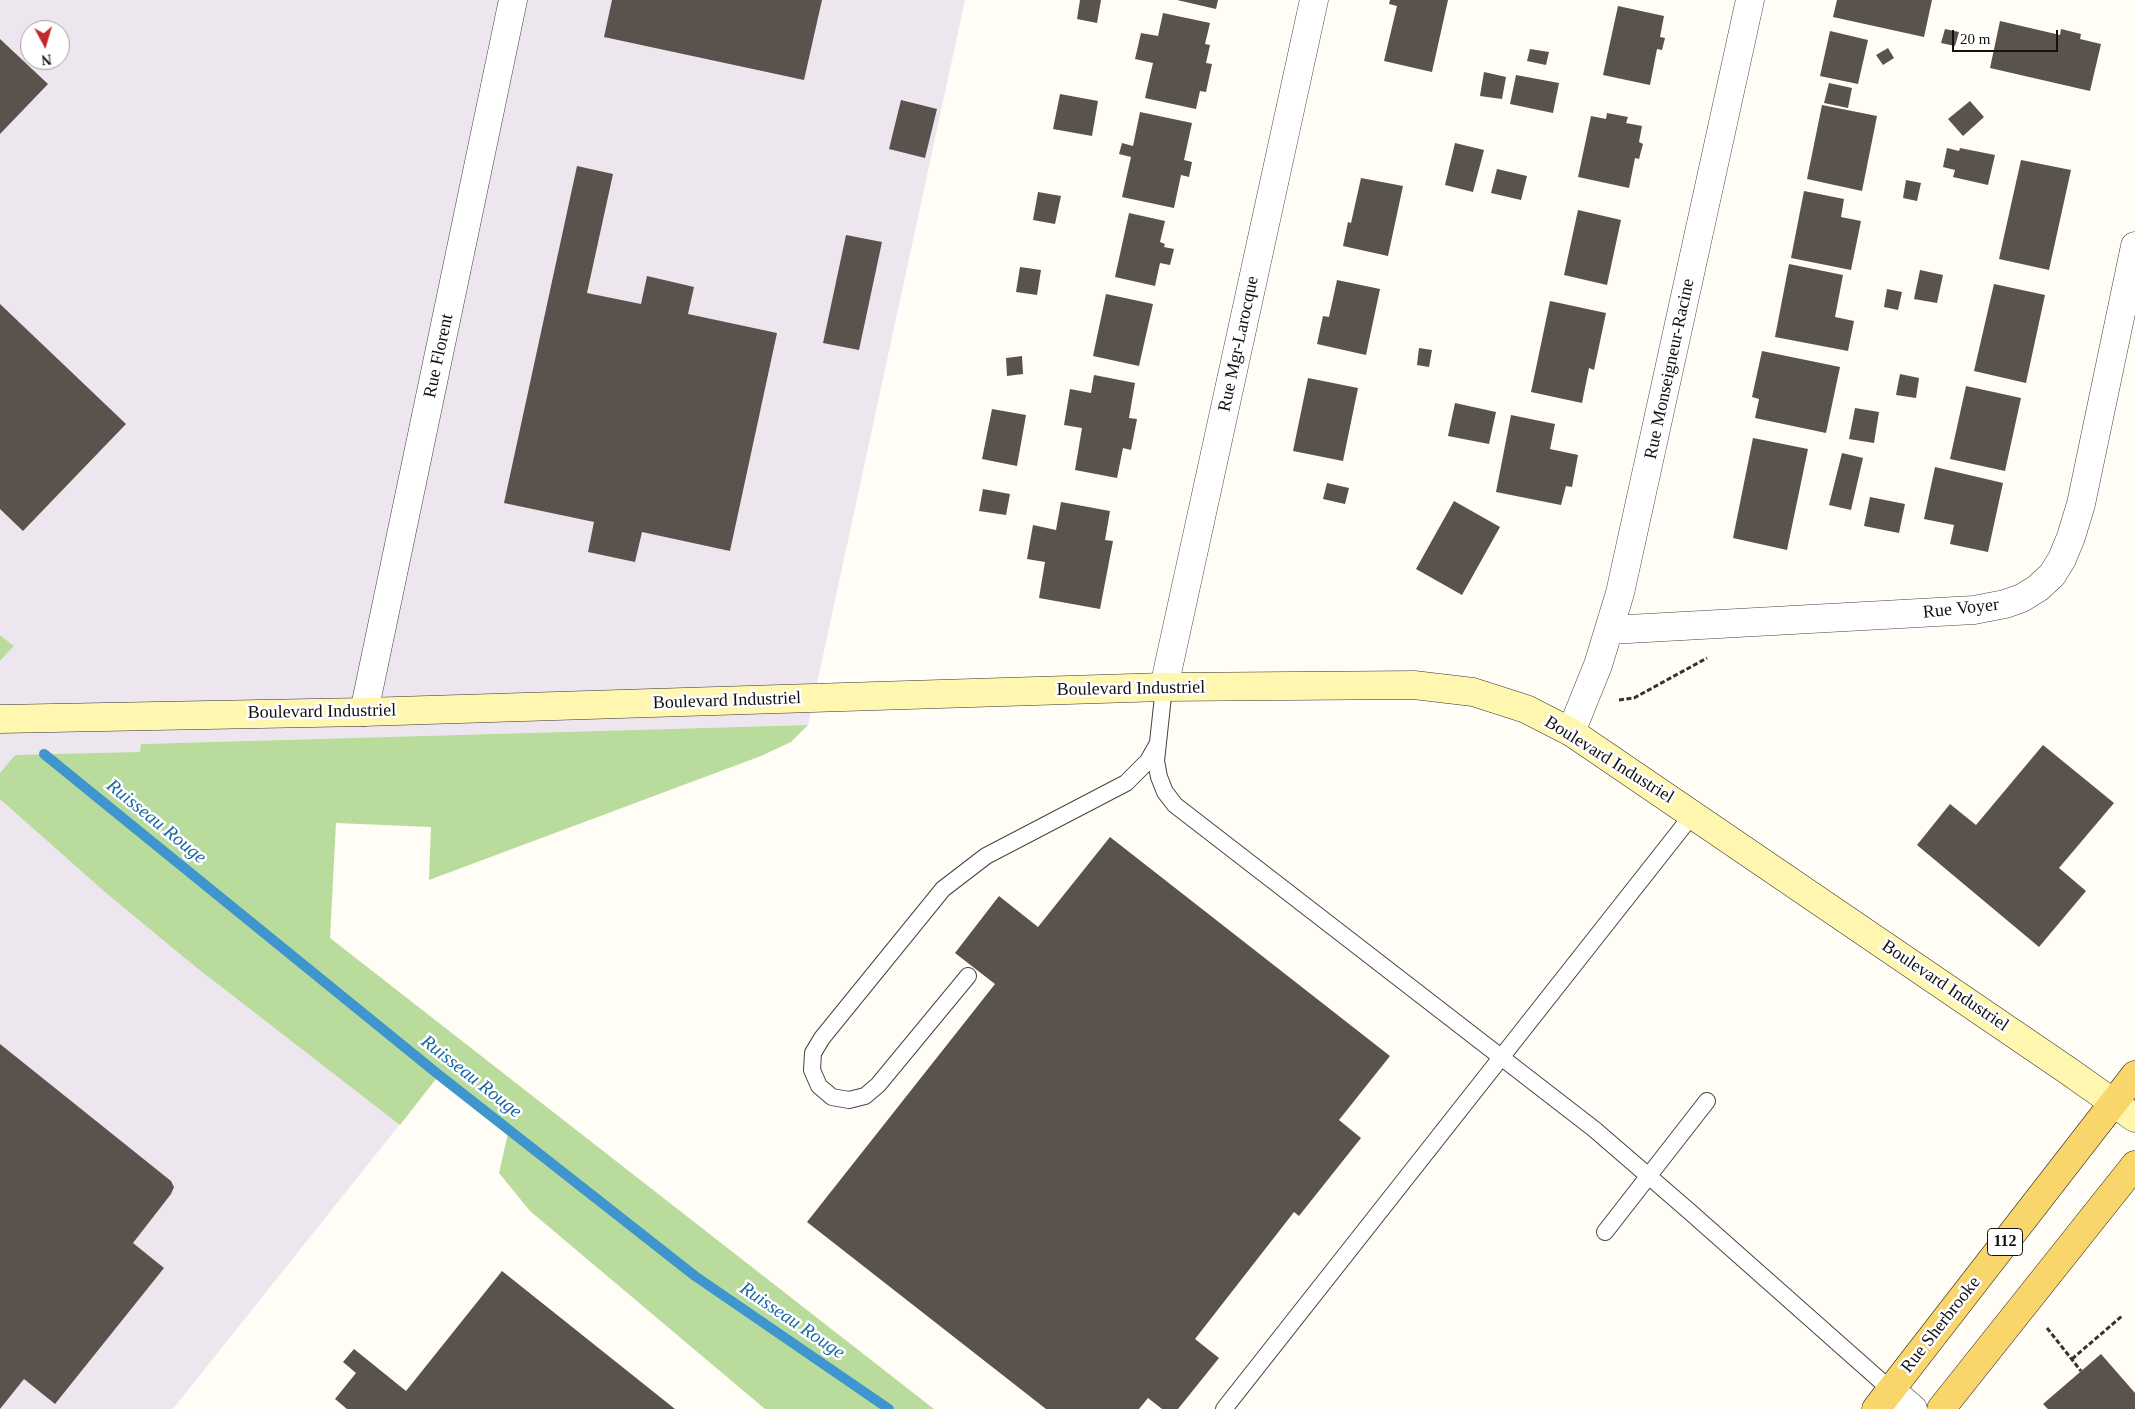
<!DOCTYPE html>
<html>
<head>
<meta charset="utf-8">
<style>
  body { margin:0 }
  #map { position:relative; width:2135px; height:1409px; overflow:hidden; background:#fffdf5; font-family:Georgia,serif }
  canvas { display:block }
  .north { position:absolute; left:20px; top:20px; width:50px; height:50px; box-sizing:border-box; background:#fff; border:1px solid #a0a0a0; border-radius:50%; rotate:174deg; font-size:14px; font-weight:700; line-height:20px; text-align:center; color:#111 }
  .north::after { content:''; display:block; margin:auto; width:18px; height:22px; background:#c4262e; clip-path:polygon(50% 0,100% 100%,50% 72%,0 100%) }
  .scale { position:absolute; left:1952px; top:30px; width:106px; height:22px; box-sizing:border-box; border:2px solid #111; border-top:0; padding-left:6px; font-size:15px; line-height:18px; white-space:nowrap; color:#111; -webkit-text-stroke:4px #fff; paint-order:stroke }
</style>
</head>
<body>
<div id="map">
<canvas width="2135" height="1409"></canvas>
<div class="north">N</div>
<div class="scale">20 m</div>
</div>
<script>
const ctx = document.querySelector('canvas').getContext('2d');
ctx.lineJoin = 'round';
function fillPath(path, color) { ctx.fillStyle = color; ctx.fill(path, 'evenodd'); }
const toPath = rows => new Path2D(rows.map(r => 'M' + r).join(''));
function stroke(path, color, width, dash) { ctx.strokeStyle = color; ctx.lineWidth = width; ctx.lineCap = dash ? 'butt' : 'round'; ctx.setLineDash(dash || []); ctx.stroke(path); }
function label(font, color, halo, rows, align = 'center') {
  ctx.font = font + ' Georgia,serif'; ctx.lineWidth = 5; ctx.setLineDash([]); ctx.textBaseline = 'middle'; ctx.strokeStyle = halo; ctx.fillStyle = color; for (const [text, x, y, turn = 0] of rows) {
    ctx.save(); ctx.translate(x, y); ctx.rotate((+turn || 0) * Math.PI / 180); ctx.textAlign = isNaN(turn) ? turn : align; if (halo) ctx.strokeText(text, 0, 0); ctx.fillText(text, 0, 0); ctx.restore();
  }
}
fillPath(toPath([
  [0,0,965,0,808,725,141,744,141,752,439,1075,173,1409,0,1409,0,661,14,646,0,635],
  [30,30,60,30,60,60,30,60]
]), '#eee6ef');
fillPath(toPath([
  [0,635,14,646,0,661],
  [808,725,791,742,761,756,429,880,431,827,336,823,330,938,934,1409,765,1409,530,1211,499,1173,509,1129,439,1075,400,1125,197,968,105,892,0,799,0,773,15,755,140,752,141,744]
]), '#b9dc9c');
stroke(toPath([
  [44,754,439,1075,695,1276,889,1409]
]), '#3f96cf', 10);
fillPath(toPath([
  [612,0,822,0,804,80,604,37],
  [1080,0,1101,0,1097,23,1077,19],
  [1177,0,1218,0,1216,9],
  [1390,0,1448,0,1432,72,1384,61,1397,6,1389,4],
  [1837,0,1932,0,1924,37,1833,17],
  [1618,6,1664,16,1660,37,1665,38,1662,50,1657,49,1650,85,1603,75],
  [1163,13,1210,23,1205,44,1210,45,1206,63,1212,64,1206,92,1200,91,1196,109,1145,98,1153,63,1135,59,1141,33,1158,36],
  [2000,21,2060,35,2061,29,2081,34,2080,39,2101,44,2090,91,1990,68],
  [1945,29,1959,32,1955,46,1941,43],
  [1830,31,1868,40,1858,84,1820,76],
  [0,39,48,84,0,134],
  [1888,48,1894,58,1883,65,1876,55],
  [1530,49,1549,52,1546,65,1527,61],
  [1484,72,1506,77,1502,99,1480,96],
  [1516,75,1559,83,1553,113,1510,104],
  [1829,83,1852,88,1848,108,1824,103],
  [1060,94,1098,101,1092,136,1053,129],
  [901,100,937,109,925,158,889,149],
  [1970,101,1984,117,1963,136,1948,119],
  [1822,105,1877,116,1862,191,1807,179],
  [1140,112,1192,123,1184,160,1192,162,1189,177,1181,175,1174,208,1122,197,1131,157,1119,154,1122,143,1133,146],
  [1607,113,1628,117,1626,123,1642,126,1639,142,1643,144,1639,159,1635,158,1629,188,1578,177,1591,116,1606,119],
  [1455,143,1484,150,1473,192,1445,185],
  [1947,148,1959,151,1960,148,1995,155,1988,185,1953,177,1955,170,1943,167],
  [2021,160,2071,170,2049,270,1999,259],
  [577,166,613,174,587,293,641,304,647,276,694,287,688,314,777,333,730,551,642,532,635,562,588,552,594,522,504,503],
  [1497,169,1527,176,1521,200,1491,193],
  [1361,178,1403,186,1388,256,1343,246,1348,222,1351,223],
  [1906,180,1921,183,1917,201,1903,198],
  [1804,191,1844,199,1841,217,1861,221,1851,270,1791,258],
  [1038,192,1061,196,1055,224,1033,220],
  [1578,210,1621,220,1607,285,1564,275],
  [1129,213,1165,221,1160,242,1165,244,1164,247,1174,249,1170,265,1160,263,1155,286,1115,277],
  [846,235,882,242,859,350,823,343],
  [1789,264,1843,275,1835,317,1854,321,1848,351,1775,337],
  [1020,267,1041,270,1037,295,1016,292],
  [1920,270,1943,275,1937,303,1914,299],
  [1337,280,1380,289,1366,355,1317,344,1323,316,1329,317],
  [1994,284,2045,295,2026,383,1974,371],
  [1887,289,1902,292,1898,310,1884,307],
  [1106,294,1153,304,1139,366,1093,356],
  [1550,301,1606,313,1594,370,1589,368,1582,403,1531,392],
  [0,304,126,424,23,531,0,509],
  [1419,348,1432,350,1429,367,1417,365],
  [1762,351,1840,367,1826,433,1755,418,1759,399,1752,397],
  [1022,356,1023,374,1007,376,1006,358],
  [1900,374,1919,378,1916,398,1896,395],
  [1094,375,1135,383,1129,418,1137,419,1131,450,1123,448,1117,478,1075,470,1082,428,1064,425,1070,389,1091,393],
  [1308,378,1358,388,1343,461,1293,451],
  [1966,386,2021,398,2005,471,1950,459],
  [1455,403,1496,412,1489,444,1448,436],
  [1855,408,1879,412,1874,443,1849,439],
  [992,409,1026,415,1017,466,982,459],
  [1511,415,1555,424,1550,449,1578,455,1572,487,1566,486,1561,505,1496,492],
  [1753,438,1808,449,1787,550,1733,538],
  [1842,453,1863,458,1851,510,1829,505],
  [1935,467,2003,483,1988,552,1950,544,1954,525,1924,519],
  [1327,483,1349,488,1345,504,1323,499],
  [983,489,1010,494,1006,515,979,511],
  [1870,497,1905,504,1899,533,1864,526],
  [1454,501,1500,527,1462,595,1416,569],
  [1061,502,1110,511,1105,540,1113,541,1100,609,1039,598,1045,562,1027,559,1033,525,1056,530],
  [2043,745,2114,803,2059,868,2086,891,2039,947,1917,845,1950,804,1976,825],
  [1110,837,1390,1056,1339,1120,1361,1138,1299,1216,1294,1212,1195,1339,1219,1358,1178,1409,1162,1409,1148,1398,1139,1409,1046,1409,807,1222,995,984,955,953,999,896,1038,927],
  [0,1044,171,1181,174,1187,171,1194,133,1243,164,1268,55,1404,24,1379,0,1409],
  [502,1271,675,1409,347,1409,335,1399,356,1373,343,1362,354,1349,406,1391],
  [2101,1354,2135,1393,2135,1409,2048,1409,2043,1404]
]), '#5a524d');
const lane = toPath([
  [1164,687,1156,761,1159,777,1165,792,1175,805,1594,1129,1689,1211,1891,1390],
  [968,976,878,1085,865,1096,849,1100,832,1097,819,1086,812,1070,813,1053,822,1038,943,889,986,856,1126,783,1148,761,1157,745],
  [1605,1232,1707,1101],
  [1224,1409,1693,814]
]);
const street = toPath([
  [1610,630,1974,610,2005,604,2022,598,2038,588,2052,575,2062,559,2071,537,2081,504,2135,246],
  [1164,687,1314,0],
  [364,712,513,0],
  [1571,732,1598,665,1620,593,1750,0],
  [1891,1390,1913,1409]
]);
const secondary = toPath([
  [0,719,364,712,1164,687,1414,685,1473,692,1526,709,1571,732,2067,1070,2135,1118]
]);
const primary = toPath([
  [1876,1409,2135,1075],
  [1941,1409,2135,1165]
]);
stroke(lane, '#444', 18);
stroke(street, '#444', 29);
stroke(secondary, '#333', 29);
stroke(primary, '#222', 29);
stroke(toPath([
  [1619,700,1634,698,1707,658],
  [2047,1328,2081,1371],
  [2072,1359,2122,1316]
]), '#333', 3, [5, 2.5]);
stroke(lane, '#fff', 16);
stroke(street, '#fff', 28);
stroke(secondary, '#fff6b0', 28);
stroke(primary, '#f9d66b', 28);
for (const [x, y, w] of [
  [2005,1242,35]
]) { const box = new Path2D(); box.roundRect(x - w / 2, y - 13.5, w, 27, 4); ctx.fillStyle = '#fff'; ctx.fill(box); stroke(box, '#111', 1); }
label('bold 16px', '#111', null, [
  ["112",2005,1242]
]);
label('18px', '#111', '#fff', [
  ["Rue Mgr-Larocque",1239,344,-78],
  ["Rue Florent",439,356,-78],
  ["Rue Monseigneur-Racine",1670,369,-78],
  ["Rue Voyer",1961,609,-6],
  ["Boulevard Industriel",1131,689,-1],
  ["Boulevard Industriel",727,701,-2],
  ["Boulevard Industriel",322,712,-1],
  ["Boulevard Industriel",1609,760,32],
  ["Boulevard Industriel",1945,986,34],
  ["Rue Sherbrooke",1941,1325,-52]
]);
label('italic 19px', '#1768a6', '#fff', [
  ["Ruisseau Rouge",156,822,39],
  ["Ruisseau Rouge",471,1077,38],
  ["Ruisseau Rouge",792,1321,34]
]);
</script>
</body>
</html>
